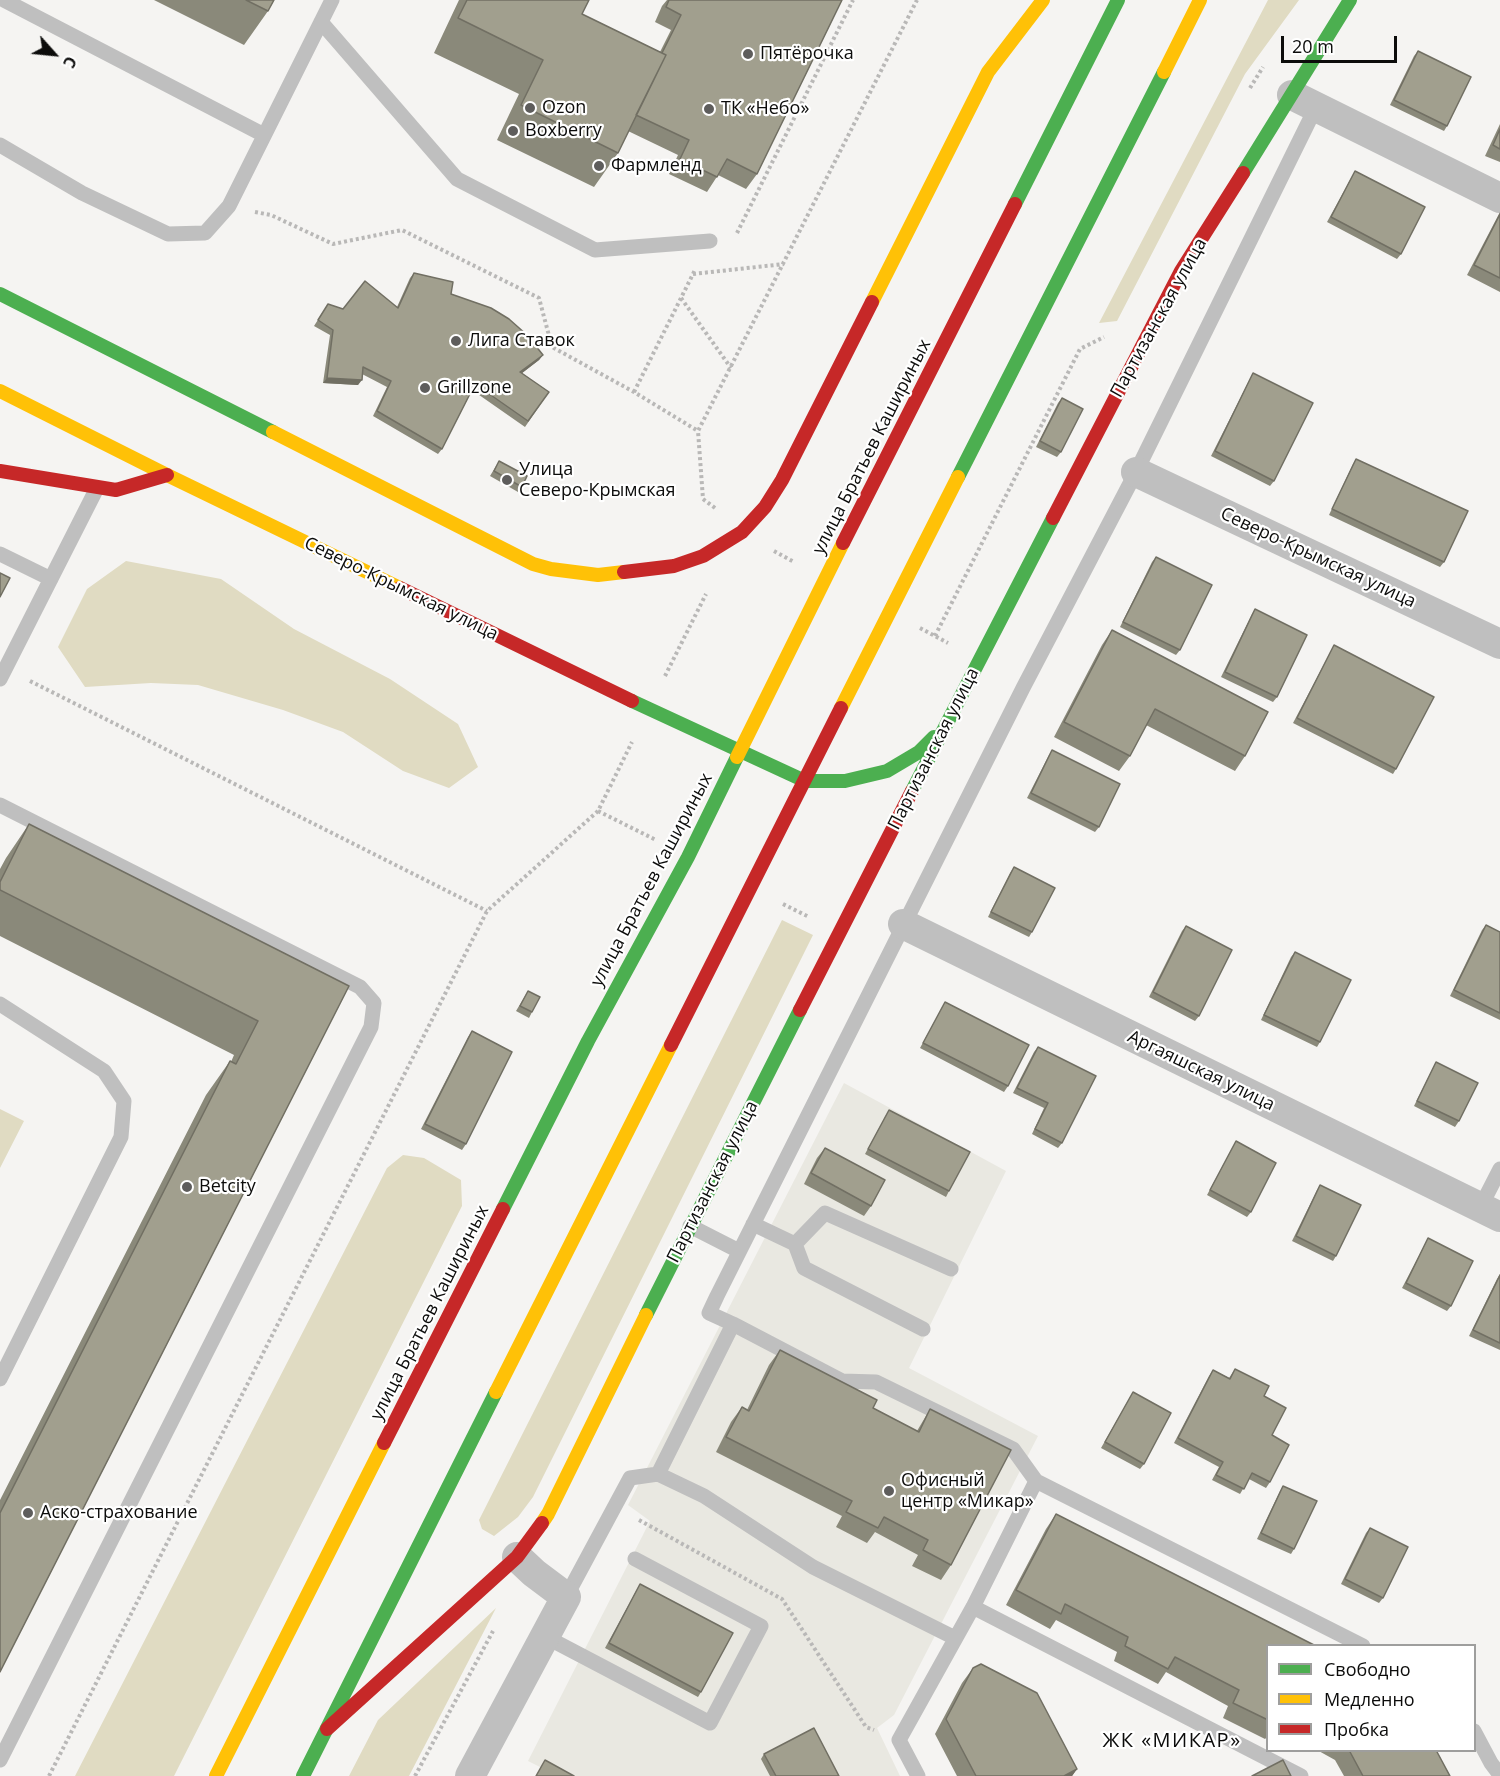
<!DOCTYPE html>
<html>
<head>
<meta charset="utf-8">
<style>
  body { margin:0 }
  #map { position:relative; width:1500px; height:1776px; overflow:hidden; background:#f5f4f2; font-family:"Open Sans",sans-serif }
  canvas { display:block }
  .legend { position:absolute; left:1266px; top:1644px; width:210px; height:108px; box-sizing:border-box; background:#fff; border:2px solid #9e9e9d; margin:0; padding:8px 10px; list-style:none; font-size:18px; color:#0c0c0b }
  .legend li { display:flex; align-items:center; gap:12px; height:30px }
  .legend b { width:30px; border:2px solid #9e9e9d }
  .north { position:absolute; left:24px; top:24px; width:60px; height:60px; -webkit-text-stroke:4px #fff; paint-order:stroke; rotate:117deg; font-size:16px; font-weight:700; line-height:24px; text-align:center; color:#0c0c0b }
  .north::after { content:''; display:block; margin:auto; width:21px; height:27px; background:#0c0c0b; clip-path:polygon(50% 0,100% 100%,50% 72%,0 100%) }
  .scale { position:absolute; left:1281px; top:36px; width:116px; height:27px; box-sizing:border-box; border:3px solid #0c0c0b; border-top:0; padding-left:8px; font-size:18px; line-height:21px; white-space:nowrap; color:#0c0c0b; -webkit-text-stroke:4px #fff; paint-order:stroke }
</style>
</head>
<body>
<div id="map">
<canvas width="1500" height="1776"></canvas>
<ul class="legend">
<li><b style="height:8px;background:#4caf50"></b>Свободно</li>
<li><b style="height:8px;background:#ffc107"></b>Медленно</li>
<li><b style="height:8px;background:#c62828"></b>Пробка</li>
</ul>
<div class="north">С</div>
<div class="scale">20 m</div>
</div>
<script>
const ctx = document.querySelector('canvas').getContext('2d');
ctx.lineJoin = 'round';
function fillPath(path, color) { ctx.fillStyle = color; ctx.fill(path, 'evenodd'); }
const toPath = rows => new Path2D(rows.map(r => 'M' + r).join(''));
function stroke(path, color, width, dash) { ctx.strokeStyle = color; ctx.lineWidth = width; ctx.lineCap = dash ? 'butt' : 'round'; ctx.setLineDash(dash || []); ctx.stroke(path); }
function label(font, color, halo, rows, align = 'center') {
  ctx.font = font + ' "Open Sans",sans-serif'; ctx.lineWidth = 4.5; ctx.setLineDash([]); ctx.textBaseline = 'middle'; ctx.strokeStyle = halo; ctx.fillStyle = color; for (const [text, x, y, turn = 0] of rows) {
    ctx.save(); ctx.translate(x, y); ctx.rotate((+turn || 0) * Math.PI / 180); ctx.textAlign = isNaN(turn) ? turn : align; if (halo) ctx.strokeText(text, 0, 0); ctx.fillText(text, 0, 0); ctx.restore();
  }
}
fillPath(toPath([
  [844,1083,1006,1171,909,1368,1038,1436,894,1715,877,1728,900,1776,558,1776,528,1761,650,1521,628,1505]
]), '#e9e8e1');
fillPath(toPath([
  [1268,0,1299,0,1245,74,1117,321,1099,323],
  [126,561,221,579,294,629,390,679,458,724,478,767,449,788,403,771,343,732,283,710,198,685,151,683,85,687,58,647,87,589],
  [782,920,813,935,533,1497,518,1517,494,1536,482,1529,479,1520],
  [0,1109,24,1121,0,1168],
  [403,1155,424,1158,461,1180,462,1206,174,1776,75,1776,387,1168],
  [496,1608,409,1776,349,1776,378,1720]
]), '#e0dbc2');
stroke(toPath([
  [1250,88,1263,67],
  [255,212,271,215,333,244,402,230,539,298,552,347,634,392,698,431],
  [737,233,853,0],
  [693,274,784,264],
  [681,298,731,368],
  [634,392,695,270],
  [715,508,703,499,698,431,917,0],
  [774,551,794,562],
  [920,628,948,643],
  [935,636,1080,349,1104,337],
  [665,676,706,594],
  [30,681,487,911],
  [598,811,656,840],
  [783,904,809,917],
  [639,1520,782,1599,866,1727,874,1730],
  [49,1776,487,911,598,811,632,742],
  [415,1776,493,1631]
]), '#b9b8b7', 4, [3, 3]);
stroke(toPath([
  [4,0,264,135],
  [321,22,457,179,595,250,710,241],
  [0,145,82,193,168,234,205,233,229,206,332,0],
  [0,554,51,579],
  [0,679,97,488],
  [0,805,360,987,374,1003,371,1027,0,1760],
  [0,1004,104,1071,124,1101,121,1137,0,1379],
  [1480,1208,1500,1169],
  [753,1224,795,1244,804,1268,923,1329],
  [690,1226,739,1251],
  [795,1244,825,1213,951,1269],
  [733,1324,709,1313,717,1296,1023,688,1136,472,1316,107],
  [658,1474,733,1324,842,1381,876,1382,1013,1449,1036,1481],
  [566,1597,630,1478,658,1474,704,1496,813,1567,955,1638],
  [973,1607,1301,1776],
  [546,1637,710,1723,761,1626,635,1559],
  [1474,1731,1491,1763,1500,1775],
  [918,1776,899,1740,973,1607,1036,1481,1363,1646]
]), '#bfbfbf', 15);
stroke(toPath([
  [1292,95,1500,198],
  [1136,472,1500,644],
  [903,924,1500,1217],
  [470,1776,566,1597,534,1573,517,1557]
]), '#bfbfbf', 30);
stroke(toPath([
  [1243,173,1350,0],
  [1015,204,1118,0],
  [0,294,273,432],
  [958,477,1164,72],
  [632,701,805,781],
  [805,781,845,781,887,771,919,752,934,737],
  [912,791,1053,518],
  [503,1209,588,1041,688,857,737,757],
  [646,1315,800,1010],
  [303,1776,496,1392]
]), '#4caf50', 14);
stroke(toPath([
  [1164,72,1200,0],
  [872,302,988,72,1043,0],
  [0,391,167,475,400,588],
  [273,432,533,564,551,569,598,575,624,572],
  [841,708,958,477],
  [737,757,843,543],
  [496,1392,671,1045],
  [542,1523,548,1514,646,1315],
  [216,1776,384,1443]
]), '#ffc107', 14);
stroke(toPath([
  [0,471,116,490,167,475],
  [1053,518,1181,271,1243,173],
  [843,543,1015,204],
  [624,572,674,566,703,556,742,532,765,507,782,480,872,302],
  [400,588,632,701],
  [800,1010,912,791],
  [671,1045,841,708],
  [384,1443,503,1209],
  [327,1729,517,1557,542,1523]
]), '#c62828', 14);
fillPath(toPath([
  [154,0,274,0,268,11,244,45],
  [459,0,589,0,582,14,660,52,671,30,655,22,662,6,667,0,842,0,757,174,746,189,718,175,707,192,669,174,678,155,628,131,618,153,594,187,497,140,519,94,434,53],
  [1418,51,1447,126,1444,131,1390,105,1414,56],
  [1500,124,1500,162,1485,156],
  [1355,171,1401,254,1397,259,1327,222],
  [1500,212,1500,292,1467,275],
  [414,273,451,294,543,355,539,360,522,373,549,392,525,427,472,390,442,449,438,454,373,416,387,387,362,374,358,385,323,383,330,335,314,326,328,304,343,309,397,307,410,278],
  [1253,373,1274,481,1270,486,1211,456,1250,379],
  [1062,398,1061,452,1057,457,1036,447,1058,403],
  [1356,459,1444,562,1440,567,1329,515,1353,464],
  [499,461,522,487,518,492,490,476],
  [1156,557,1180,650,1176,655,1120,627,1152,562],
  [1255,609,1277,697,1273,702,1221,677,1252,614],
  [1112,630,1245,756,1235,771,1146,725,1130,756,1119,771,1054,737,1102,645],
  [1334,645,1396,769,1393,774,1293,723,1331,651],
  [1052,750,1099,827,1095,832,1027,798,1049,755],
  [29,824,349,986,0,1672,0,1500,206,1095,230,1061,231,1062,234,1055,0,936,0,869,6,858],
  [1014,867,1032,932,1029,937,988,917,1010,873],
  [1486,925,1500,932,1500,1020,1450,996,1482,930],
  [1186,926,1199,1016,1195,1021,1149,997,1182,931],
  [1295,952,1320,1042,1317,1047,1261,1020,1291,957],
  [528,991,532,1012,529,1018,516,1011],
  [945,1002,1008,1086,1004,1092,920,1048],
  [472,1031,466,1144,462,1150,421,1129,468,1037],
  [1038,1047,1062,1143,1058,1148,1032,1134,1044,1108,1013,1093,1034,1052],
  [1436,1062,1459,1121,1455,1127,1414,1106],
  [889,1110,949,1191,946,1197,865,1154],
  [1236,1141,1251,1212,1247,1217,1207,1195],
  [825,1148,871,1206,864,1216,804,1184,817,1158],
  [1320,1185,1336,1256,1333,1261,1292,1241,1317,1190],
  [1428,1238,1451,1306,1447,1311,1402,1288,1425,1244],
  [1500,1274,1500,1350,1469,1336,1497,1279],
  [780,1350,873,1408,917,1431,930,1409,951,1565,941,1580,912,1566,918,1555,875,1532,867,1543,836,1527,842,1516,716,1452,731,1422,742,1407,747,1410,769,1365],
  [1235,1369,1264,1396,1272,1435,1270,1482,1266,1488,1249,1479,1240,1494,1212,1480,1219,1467,1174,1443,1209,1376,1213,1370,1229,1378],
  [1133,1392,1144,1464,1140,1469,1101,1448],
  [1283,1486,1294,1549,1291,1554,1257,1539,1280,1491],
  [1056,1514,1268,1646,1268,1736,1265,1739,1223,1718,1228,1706,1166,1672,1158,1684,1114,1661,1117,1652,1056,1620,1050,1629,1006,1605,1046,1529],
  [1370,1528,1383,1598,1379,1603,1341,1584,1366,1533],
  [640,1584,701,1692,698,1697,605,1648],
  [973,1668,1077,1769,1072,1776,957,1776,935,1734,962,1683],
  [1317,1750,1436,1750,1450,1776,1344,1776,1335,1760],
  [764,1754,839,1776,770,1776,761,1759]
]), '#8a897a');
fillPath(toPath([
  [543,355,539,360,517,377,520,372],
  [327,378,362,380,358,385,323,383],
  [1077,1769,1072,1776,1064,1776]
]), '#716f63');
const building = toPath([
  [246,0,274,0,268,11,246,0],
  [467,0,589,0,582,14,666,55,618,153,521,105,543,60,458,18,467,0],
  [669,0,842,0,757,174,727,159,717,177,680,159,689,140,636,115,666,55,662,53,681,15,666,7,669,0],
  [1418,51,1471,77,1447,126,1394,100,1418,51],
  [1500,129,1500,149,1493,145,1500,129],
  [1355,171,1425,207,1401,254,1331,217,1355,171],
  [1500,214,1500,278,1474,265,1500,214],
  [414,273,453,282,451,294,491,308,509,319,527,335,543,355,520,372,549,392,528,421,475,384,442,449,377,411,391,381,363,367,362,380,327,378,333,330,318,320,328,304,343,309,365,281,398,308,414,273],
  [1253,373,1313,403,1274,481,1215,451,1253,373],
  [1062,398,1083,409,1061,452,1040,441,1062,398],
  [1356,459,1468,511,1444,562,1332,509,1356,459],
  [499,461,527,476,522,487,494,471,499,461],
  [1156,557,1212,585,1180,650,1123,622,1156,557],
  [0,573,10,578,0,597,0,573],
  [1255,609,1307,635,1277,697,1225,672,1255,609],
  [1112,630,1268,712,1245,756,1155,709,1130,756,1064,722,1112,630],
  [1334,645,1434,697,1396,769,1297,718,1334,645],
  [1052,750,1120,784,1099,827,1031,793,1052,750],
  [29,824,349,986,0,1672,0,1513,230,1061,236,1064,258,1021,0,890,0,882,29,824],
  [1014,867,1055,888,1032,932,991,912,1014,867],
  [1486,925,1500,932,1500,1013,1454,990,1486,925],
  [1186,926,1232,950,1199,1016,1153,992,1186,926],
  [1295,952,1351,980,1320,1042,1264,1015,1295,952],
  [528,991,540,997,532,1012,520,1006,528,991],
  [945,1002,1029,1045,1008,1086,923,1043,945,1002],
  [472,1031,512,1052,466,1144,425,1124,472,1031],
  [1038,1047,1096,1076,1062,1143,1035,1129,1048,1103,1017,1088,1038,1047],
  [1436,1062,1478,1083,1459,1121,1417,1101,1436,1062],
  [889,1110,970,1152,949,1191,868,1149,889,1110],
  [1236,1141,1276,1163,1251,1212,1210,1190,1236,1141],
  [825,1148,885,1180,871,1206,811,1173,825,1148],
  [1320,1185,1361,1205,1336,1256,1296,1236,1320,1185],
  [1428,1238,1473,1261,1451,1306,1406,1283,1428,1238],
  [1500,1275,1500,1343,1473,1330,1500,1275],
  [780,1350,877,1400,873,1408,919,1432,930,1409,1011,1450,951,1565,923,1550,928,1540,884,1517,878,1528,846,1512,852,1501,726,1437,742,1407,749,1411,780,1350],
  [1235,1369,1269,1386,1264,1396,1286,1408,1272,1435,1289,1445,1270,1482,1252,1473,1244,1489,1216,1475,1223,1462,1178,1438,1213,1370,1230,1379,1235,1369],
  [1133,1392,1171,1413,1144,1464,1105,1442,1133,1392],
  [1283,1486,1317,1501,1294,1549,1261,1533,1283,1486],
  [1056,1514,1316,1646,1268,1646,1268,1720,1233,1703,1239,1690,1175,1657,1168,1669,1125,1646,1128,1637,1065,1604,1061,1614,1016,1590,1056,1514],
  [1370,1528,1408,1547,1383,1598,1345,1579,1370,1528],
  [640,1584,733,1633,701,1692,609,1643,640,1584],
  [981,1664,1037,1693,1077,1769,1064,1776,976,1776,946,1719,973,1668,981,1664],
  [814,1728,839,1776,776,1776,764,1754,814,1728],
  [1349,1750,1436,1750,1450,1776,1363,1776,1349,1750],
  [545,1760,574,1776,536,1776,545,1760],
  [1283,1760,1291,1776,1252,1776,1283,1760]
]);
fillPath(building, '#a19f8e');
stroke(building, '#716f63', 1.5);
for (const [x, y, r, color] of [
  [748,54,6,"#5e5d5c"],
  [530,108,6,"#5e5d5c"],
  [709,109,6,"#5e5d5c"],
  [513,131,6,"#5e5d5c"],
  [599,166,6,"#5e5d5c"],
  [456,341,6,"#5e5d5c"],
  [425,388,6,"#5e5d5c"],
  [507,480,6,"#5e5d5c"],
  [187,1187,6,"#5e5d5c"],
  [889,1491,6,"#5e5d5c"],
  [28,1513,6,"#5e5d5c"]
]) { const dot = new Path2D(); dot.arc(x, y, r, 0, 2 * Math.PI); ctx.fillStyle = color; ctx.fill(dot); stroke(dot, '#fff', 2); }
label('18px', '#0c0c0b', '#fff', [
  ["Пятёрочка",760,54],
  ["Ozon",542,108],
  ["ТК «Небо»",721,109],
  ["Boxberry",525,131],
  ["Фармленд",611,166],
  ["Лига Ставок",468,341],
  ["Grillzone",437,388],
  ["Улица",519,470],
  ["Северо-Крымская",519,491],
  ["Betcity",199,1187],
  ["Офисный",901,1481],
  ["центр «Микар»",901,1502],
  ["Аско-страхование",40,1513]
], 'left');
label('18px', '#0c0c0b', '#fff', [
  ["Партизанская улица",1159,318,-61],
  ["улица Братьев Кашириных",872,447,-63],
  ["Северо-Крымская улица",1318,558,25],
  ["Северо-Крымская улица",401,589,26],
  ["Партизанская улица",934,749,-63],
  ["улица Братьев Кашириных",652,880,-62],
  ["Аргаяшская улица",1201,1071,26],
  ["Партизанская улица",713,1182,-63],
  ["улица Братьев Кашириных",430,1313,-63]
]);
ctx.letterSpacing = '1.5px';
label('20px', '#0c0c0b', '#fff', [
  ["ЖК «МИКАР»",1172,1741]
]);
ctx.letterSpacing = '0px';
</script>
</body>
</html>
